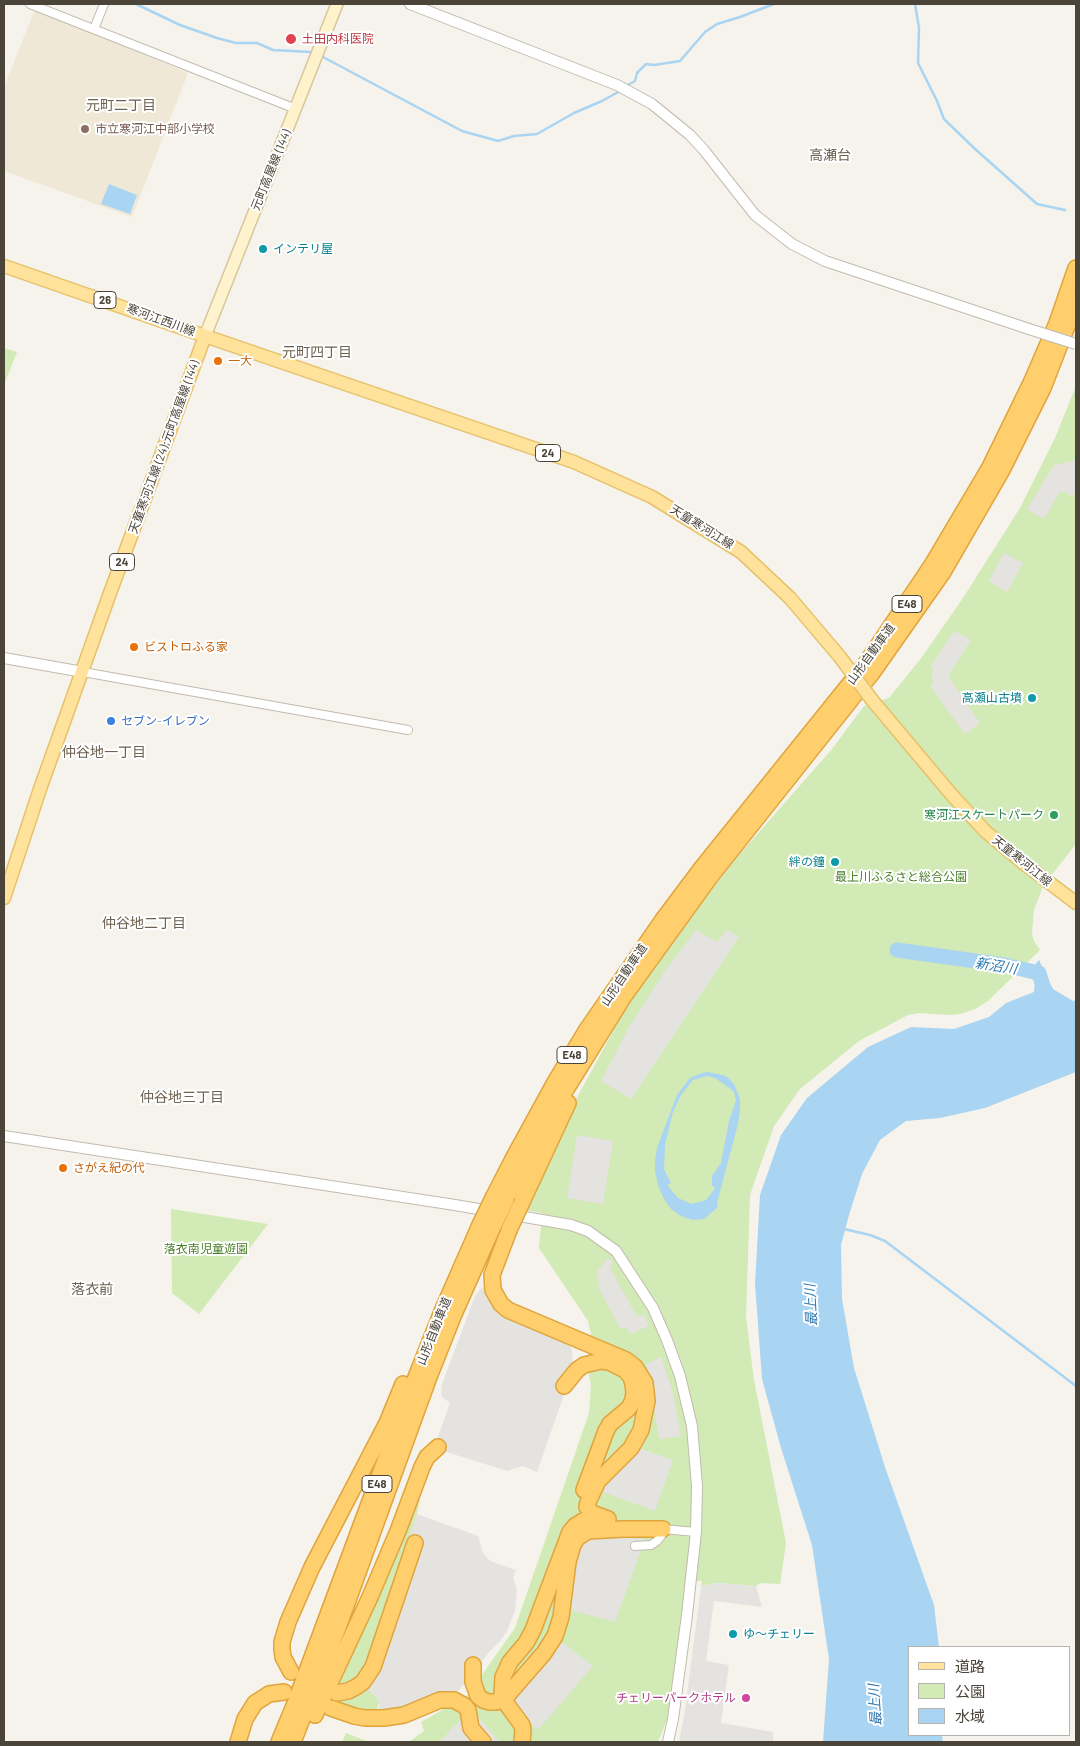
<!DOCTYPE html>
<html>
<head>
<meta charset="utf-8">
<style>
  body { margin:0 }
  #map { position:relative; width:1080px; height:1746px; overflow:hidden; background:#f6f3ec; font-family:Barlow,"Noto Sans JP",sans-serif }
  canvas { display:block }
  .frame { position:absolute; inset:0; border:5px solid #4b4439; pointer-events:none }
  .legend { position:absolute; left:908px; top:1646px; width:162px; height:90px; box-sizing:border-box; background:#fff; border:1px solid #b7b4b0; margin:0; padding:6px 9px; list-style:none; font-size:15px; color:#4b4439 }
  .legend li { display:flex; align-items:center; gap:10px; height:25px }
  .legend b { width:25px; border:1px solid #b7b4b0 }
</style>
</head>
<body>
<div id="map">
<canvas width="1080" height="1746"></canvas>
<div class="frame"></div>
<ul class="legend">
<li><b style="height:6px;background:#ffe39c"></b>道路</li>
<li><b style="height:14px;background:#d2eab5"></b>公園</li>
<li><b style="height:14px;background:#a9d4f2"></b>水域</li>
</ul>
</div>
<script>
const ctx = document.querySelector('canvas').getContext('2d');
ctx.lineJoin = 'round';
function fillPath(path, color) { ctx.fillStyle = color; ctx.fill(path, 'evenodd'); }
const toPath = rows => new Path2D(rows.map(r => 'M' + r).join(''));
function stroke(path, color, width, dash) { ctx.strokeStyle = color; ctx.lineWidth = width; ctx.lineCap = dash ? 'butt' : 'round'; ctx.setLineDash(dash || []); ctx.stroke(path); }
function label(font, color, halo, rows, align = 'center') {
  ctx.font = font + ' Barlow,"Noto Sans JP",sans-serif'; ctx.lineWidth = 4; ctx.setLineDash([]); ctx.textBaseline = 'middle'; ctx.strokeStyle = halo; ctx.fillStyle = color; for (const [text, x, y, turn = 0] of rows) {
    ctx.save(); ctx.translate(x, y); ctx.rotate((+turn || 0) * Math.PI / 180); ctx.textAlign = isNaN(turn) ? turn : align; if (halo) ctx.strokeText(text, 0, 0); ctx.fillText(text, 0, 0); ctx.restore();
  }
}
fillPath(toPath([
  [35,9,188,73,132,217,4,171,4,87]
]), '#efe8d6');
fillPath(toPath([
  [4,348,17,352,4,385],
  [1076,386,1076,844,1043,886,1034,910,1032,934,1034,941,1040,950,988,1001,975,1009,960,1014,948,1015,919,1013,908,1015,859,1041,800,1089,774,1126,750,1195,746,1317,754,1380,786,1543,780,1584,760,1583,756,1586,718,1583,701,1586,702,1581,688,1581,667,1720,658,1742,409,1742,424,1731,421,1722,467,1696,515,1628,589,1413,591,1385,588,1370,591,1334,588,1321,539,1248,542,1213,525,1210,561,1127,624,1011,653,965,738,856,832,749,864,706,889,698,922,657,963,598,1020,508,1055,438],
  [171,1209,268,1224,199,1314,172,1293],
  [417,1498,420,1500,417,1514,368,1668,357,1682,335,1687],
  [364,1690,368,1690,376,1696,379,1702,377,1711,348,1710,329,1700,330,1698],
  [346,1733,369,1742,342,1742]
]), '#d2eab5');
fillPath(toPath([
  [1076,460,1076,494,1070,496,1066,492,1060,492,1044,519,1027,509,1054,465],
  [1004,553,1023,563,1007,592,989,581],
  [954,631,971,640,950,673,950,679,980,723,965,734,930,686,933,684,932,677,933,669,930,667],
  [696,930,717,942,727,930,739,937,631,1099,601,1081,628,1029,664,972],
  [577,1135,613,1141,603,1204,567,1198],
  [608,1258,613,1262,610,1268,635,1313,637,1316,645,1315,649,1326,630,1334,626,1328,620,1328,598,1287,600,1286,597,1278,598,1270],
  [482,1287,491,1295,569,1343,572,1351,573,1369,537,1472,523,1466,507,1471,434,1448,450,1403,441,1396,442,1384,475,1296],
  [661,1357,673,1393,681,1436,659,1439,653,1403,654,1388,646,1364],
  [636,1447,673,1460,655,1511,600,1491,604,1480],
  [417,1514,478,1536,483,1553,490,1561,516,1570,513,1578,517,1589,515,1610,508,1629,501,1640,490,1651,456,1694,379,1721,379,1702,376,1696,368,1690,364,1690,394,1584],
  [594,1536,645,1539,615,1622,570,1610,572,1570,576,1552],
  [718,1583,756,1586,762,1607,714,1601,706,1661,729,1665,721,1723,773,1732,773,1742,679,1742,685,1710,701,1586],
  [559,1640,593,1666,538,1730,516,1709,513,1704,513,1697],
  [471,1709,500,1742,439,1742]
]), '#e5e3e0');
fillPath(toPath([
  [109,184,137,195,130,214,101,204],
  [1039,960,1053,989,1073,1001,1076,1000,1076,1072,985,1108,940,1118,906,1121,880,1140,862,1174,849,1215,841,1245,842,1299,854,1368,885,1467,934,1605,939,1647,909,1647,909,1735,942,1735,943,1742,823,1742,829,1659,812,1545,781,1448,762,1379,755,1284,760,1195,781,1135,807,1098,868,1047,911,1027,954,1029,989,1017,1006,1003,1034,992,1035,980,1025,977],
  [708,1072,726,1076,734,1084,740,1099,740,1110,738,1124,717,1203,718,1207,704,1219,693,1220,681,1216,671,1209,664,1199,659,1188,655,1172,655,1161,657,1148,677,1095,690,1078,702,1073],
  [707,1076,715,1078,732,1090,734,1092,736,1101,729,1121,721,1163,712,1176,712,1186,715,1187,713,1191,706,1200,692,1204,678,1198,667,1185,671,1183,664,1169,665,1145,673,1112,681,1095,693,1080]
]), '#a9d4f2');
stroke(toPath([
  [136,4,180,25,217,38,236,43,257,43,273,50,311,52],
  [915,4,919,28,918,63,937,101,944,119,974,148,1037,204,1065,210],
  [323,57,462,131,498,141,514,136,537,134,574,113,602,101,620,91],
  [626,86,635,81,637,73,646,64,654,65,680,61,705,32,717,24,740,17,774,4],
  [844,1229,870,1235,885,1241,1076,1386]
]), '#a9d4f2', 2.5);
stroke(toPath([
  [897,950,1004,965,1039,973,1042,983]
]), '#a9d4f2', 15);
const minor = toPath([
  [30,4,296,109],
  [94,29,104,4],
  [83,672,408,730],
  [635,1546,651,1545,657,1541,661,1536,663,1529,696,1532]
]);
const tertiary = toPath([
  [410,4,617,85,652,104,690,135,703,149,755,215,792,244,825,261,1029,329],
  [4,658,83,672],
  [4,1136,455,1205,571,1225,588,1231,616,1251,653,1308,667,1340,680,1376,692,1426,697,1486,696,1532,687,1615,673,1719,668,1742]
]);
const secondary = toPath([
  [205,336,337,4]
]);
const primary = toPath([
  [4,266,205,336,574,462,652,497,741,552,790,598,840,657],
  [872,700,951,794,985,831,1022,862,1076,903],
  [4,898,40,789,110,593,205,336]
]);
const motorway = toPath([
  [494,1196,514,1157,554,1084,588,1028,662,921,701,869,865,665,932,565,990,467,1031,383,1057,323,1076,268],
  [506,1200,526,1160,565,1091,624,996,710,877,872,673,943,572,1002,470,1043,388,1076,303],
  [522,1202,568,1103],
  [509,1230,492,1275,493,1290,501,1304,508,1310,626,1360,635,1367,645,1383,647,1401,641,1430,631,1448,598,1481,588,1502,587,1507,592,1513,608,1519],
  [564,1386,577,1370,584,1365,601,1361,609,1362,625,1370,631,1377,633,1384,634,1392,633,1400,629,1408,610,1424,606,1431,584,1490],
  [473,1665,473,1682,478,1696,483,1700,489,1702,496,1702,504,1699,544,1653,555,1636,561,1617,568,1562,573,1545,577,1538,588,1531,623,1529,663,1529],
  [291,1672,283,1657,282,1649,282,1642,288,1622,312,1567,387,1423,403,1384],
  [337,1693,348,1691,356,1687,363,1682,373,1667,415,1543],
  [331,1708,354,1716,365,1718,384,1718,404,1715,440,1700,454,1700,465,1706,468,1710,471,1728,483,1742],
  [315,1715,370,1597,398,1531,422,1467,427,1457,438,1447],
  [238,1742,245,1719,255,1703,269,1694,284,1692],
  [279,1742,294,1706,418,1372,443,1309,479,1227],
  [293,1742,339,1625,429,1377,454,1314,492,1229],
  [522,1742,523,1731,522,1725,508,1706,502,1694,503,1677,510,1662,526,1643,533,1630,570,1532,575,1526,583,1521,604,1519]
]);
stroke(minor, '#c2bbae', 10);
stroke(tertiary, '#c2bbae', 12);
stroke(secondary, '#d6c79b', 14);
stroke(primary, '#e6c16a', 15);
stroke(motorway, '#e0a43c', 18);
stroke(minor, '#fff', 8);
stroke(tertiary, '#fff', 10);
stroke(secondary, '#fff3cd', 11);
stroke(primary, '#ffe39c', 12);
stroke(motorway, '#ffcf6e', 15);
const tertiaryBridge = toPath([
  [1029,329,1076,344]
]);
const primaryBridge = toPath([
  [840,657,872,700]
]);
const motorwayBridge = toPath([
  [479,1227,494,1196],
  [492,1229,506,1200],
  [509,1230,522,1202]
]);
stroke(tertiaryBridge, '#c2bbae', 12, []);
stroke(primaryBridge, '#e6c16a', 15, []);
stroke(motorwayBridge, '#e0a43c', 18, []);
stroke(tertiaryBridge, '#fff', 10);
stroke(primaryBridge, '#ffe39c', 12);
stroke(motorwayBridge, '#ffcf6e', 15);
for (const [x, y, r, color] of [
  [291,39,6,"#e0444e"],
  [85,129,5,"#8d6e63"],
  [263,249,5,"#0f9aa8"],
  [218,361,5,"#e8710a"],
  [134,647,5,"#e8710a"],
  [1032,698,5,"#0f9aa8"],
  [111,721,5,"#3f7fe0"],
  [1054,815,5,"#2e9e5b"],
  [835,862,5,"#0f9aa8"],
  [63,1168,5,"#e8710a"],
  [733,1634,5,"#0f9aa8"],
  [746,1698,5,"#d1479c"]
]) { const dot = new Path2D(); dot.arc(x, y, r, 0, 2 * Math.PI); ctx.fillStyle = color; ctx.fill(dot); stroke(dot, '#fff', 2); }
for (const [x, y, w] of [
  [105,300,22],
  [548,453,25],
  [122,562,25],
  [907,604,30],
  [572,1055,30],
  [377,1484,30]
]) { const box = new Path2D(); box.roundRect(x - w / 2, y - 8.5, w, 17, 4); ctx.fillStyle = '#fff'; ctx.fill(box); stroke(box, '#4b4439', 1); }
label('bold 11px', '#4b4439', null, [
  ["26",105,300],
  ["24",548,453],
  ["24",122,562],
  ["E48",907,604],
  ["E48",572,1055],
  ["E48",377,1484]
]);
label('12px', '#be3a42', '#fff', [
  ["土田内科医院",302,39]
], 'left');
label('12px', '#785e54', '#fff', [
  ["市立寒河江中部小学校",95,129]
], 'left');
label('12px', '#4b4439', '#fff', [
  ["元町高屋線 (144)",271,170,-68],
  ["寒河江西川線",161,320,20],
  ["天童寒河江線 (24);元町高屋線 (144)",164,447,-70],
  ["天童寒河江線",702,527,32],
  ["山形自動車道",871,654,-54],
  ["天童寒河江線",1022,861,39],
  ["山形自動車道",624,975,-56],
  ["山形自動車道",434,1331,-68]
]);
label('12px', '#0d838f', '#fff', [
  ["インテリ屋",273,249],
  ["高瀬山古墳",1022,698,"right"],
  ["絆の鐘",825,862,"right"],
  ["ゆ～チェリー",743,1634]
], 'left');
label('12px', '#c56008', '#fff', [
  ["一大",228,361],
  ["ビストロふる家",144,647],
  ["さがえ紀の代",73,1168]
], 'left');
label('12px', '#366cbe', '#fff', [
  ["セブン-イレブン",121,721]
], 'left');
label('12px', '#27864d', '#fff', [
  ["寒河江スケートパーク",1044,815]
], 'right');
label('12px', '#4a7f2a', '#fff', [
  ["最上川ふるさと総合公園",901,877],
  ["落衣南児童遊園",206,1249]
]);
label('12px', '#b23c85', '#fff', [
  ["チェリーパークホテル",736,1698]
], 'right');
label('14px', '#6e6250', '#fff', [
  ["元町二丁目",121,105],
  ["高瀬台",830,155],
  ["元町四丁目",317,352],
  ["仲谷地一丁目",104,752],
  ["仲谷地二丁目",144,923],
  ["仲谷地三丁目",182,1097],
  ["落衣前",92,1289]
]);
label('italic 14px', '#2e7ab2', '#fff', [
  ["新沼川",996,966,9],
  ["最上川",811,1305,-93],
  ["最上川",875,1705,-94]
]);
</script>
</body>
</html>
